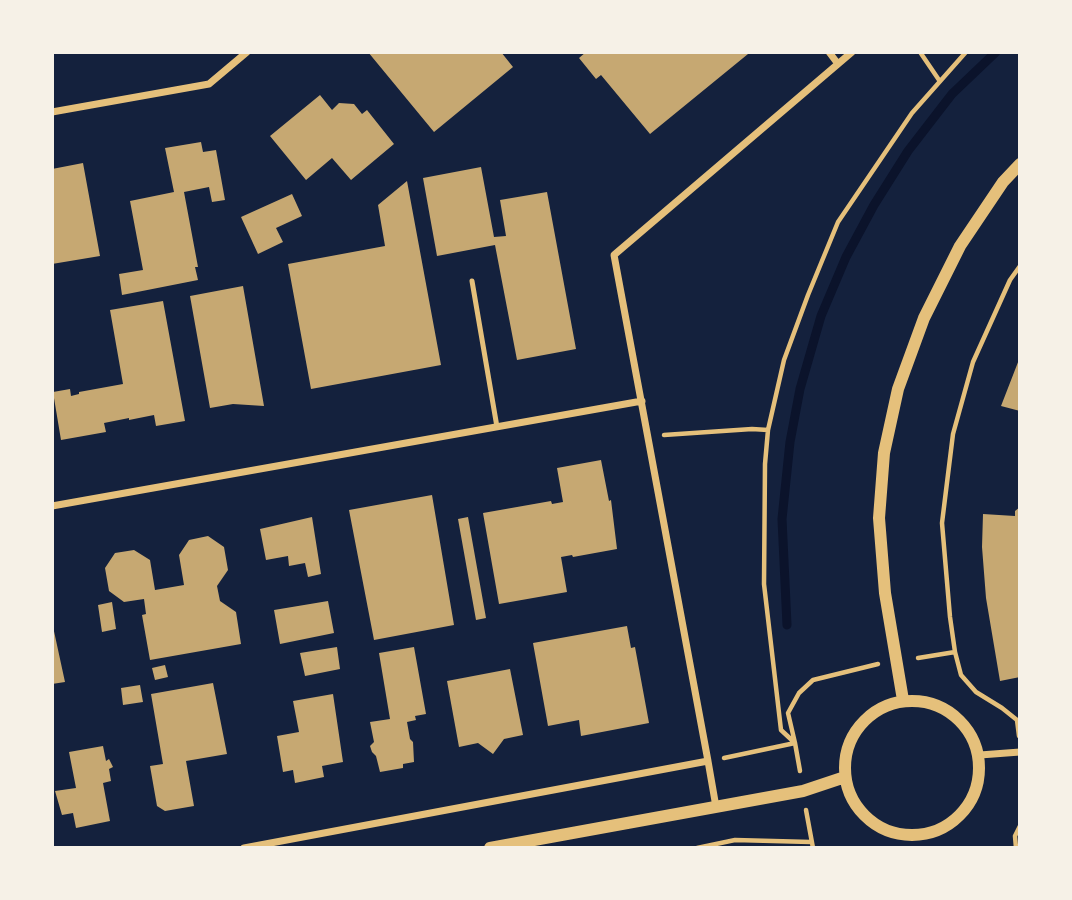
<!DOCTYPE html>
<html>
<head>
<meta charset="utf-8">
<style>
  body { margin:0 }
  #map { position:relative; width:1072px; height:900px; overflow:hidden; background:#14213d; font-family:"Golos Text",sans-serif }
  canvas { display:block }
  .frame { position:absolute; inset:0; border:54px solid #f6f1e7; pointer-events:none }
</style>
</head>
<body>
<div id="map">
<canvas width="1072" height="900"></canvas>
<div class="frame"></div>
</div>
<script>
const ctx = document.querySelector('canvas').getContext('2d');
ctx.lineJoin = 'round';
const toPath = rows => new Path2D(rows.map(r => 'M' + r).join(''));
function stroke(path, color, width, dash) { ctx.strokeStyle = color; ctx.lineWidth = width; ctx.lineCap = dash ? 'butt' : 'round'; ctx.setLineDash(dash || []); ctx.stroke(path); }
function fillPath(path, color) { ctx.fillStyle = color; ctx.fill(path, 'evenodd'); }
stroke(toPath([
  [787,625,782,519,790,442,800,389,821,316,846,257,874,205,908,151,952,94,996,52]
]), '#0b132b', 9);
fillPath(toPath([
  [368,52,501,52,513,67,434,132],
  [586,52,746,52,748,54,650,134,601,75,596,79,579,58],
  [320,95,332,110,339,103,354,104,362,114,367,110,394,144,351,180,332,158,306,180,270,136],
  [201,142,203,152,216,150,225,200,212,202,209,187,184,192,198,267,195,267,198,280,122,295,119,274,143,270,130,201,174,192,165,148],
  [83,163,100,256,52,264,52,169],
  [481,167,494,237,506,236,500,200,547,192,576,349,517,360,495,245,437,256,423,178],
  [407,181,441,365,311,389,288,264,385,246,378,205],
  [292,194,302,216,276,228,283,242,258,254,241,217],
  [243,286,264,406,233,404,210,408,190,296],
  [163,301,185,421,156,426,154,415,129,420,129,418,104,423,106,432,61,440,53,392,70,389,71,396,79,394,79,392,123,384,110,310],
  [1020,357,1020,411,1001,406],
  [601,460,609,501,611,500,617,549,573,557,572,555,561,557,567,592,499,604,483,513,551,501,552,504,563,502,557,468],
  [432,495,454,625,374,640,349,510],
  [1020,507,1020,677,1000,681,986,598,982,547,983,514,1015,516,1015,511],
  [312,517,321,574,308,577,305,563,289,566,288,556,266,560,260,529],
  [468,517,486,618,476,620,458,519],
  [208,536,224,547,228,570,217,586,220,601,236,612,241,644,150,660,142,615,146,614,144,599,124,602,109,591,105,568,115,553,134,550,150,560,155,590,184,585,179,555,189,540],
  [328,601,334,633,280,644,274,610],
  [112,602,116,629,102,632,98,605],
  [52,622,65,682,52,684],
  [627,626,631,648,635,647,649,723,581,736,579,720,548,726,533,643],
  [337,647,340,669,305,676,300,653],
  [414,647,426,714,415,716,416,720,407,722,410,739,413,742,414,762,403,764,403,768,380,772,376,756,372,752,370,746,374,742,370,722,390,719,379,653],
  [165,665,168,677,155,680,152,668],
  [510,669,523,735,504,739,493,754,478,743,459,747,447,681],
  [213,683,227,754,186,761,194,806,165,811,157,806,150,766,163,764,151,694],
  [140,685,143,702,123,705,121,688],
  [333,694,343,762,322,766,324,777,295,783,293,770,283,772,277,736,299,732,293,701],
  [103,746,106,761,109,759,113,767,109,769,111,781,103,783,110,821,76,828,73,813,62,815,55,791,76,788,69,752]
]), '#c6a872');
stroke(toPath([
  [920,52,939,80],
  [664,435,752,429,768,430],
  [918,658,955,652],
  [1019,736,1017,720,1002,708,976,692,961,675,955,652,950,617,942,523,953,434,973,362,1010,280,1020,266],
  [724,758,795,743,788,713,799,693,813,680,878,664],
  [800,771,795,743,781,730,764,584,765,464,768,430,784,360,808,295,838,222,912,113,966,52],
  [806,810,813,848],
  [697,848,735,840,811,842],
  [1016,848,1015,836,1020,826]
]), '#e5c07b', 4.5);
stroke(toPath([
  [472,281,497,427]
]), '#e5c07b', 5);
stroke(toPath([
  [829,52,838,64],
  [52,112,209,84,247,52],
  [52,506,642,401],
  [980,755,1020,752],
  [708,761,716,807],
  [244,848,708,761,614,255,852,52]
]), '#e5c07b', 7);
stroke(toPath([
  [903,700,885,593,879,518,884,453,898,389,924,318,960,246,1003,182,1020,164],
  '845 768a67 67 0 1 1 134 0a67 67 0 1 1-134 0Z',
  [490,848,803,791,845,777]
]), '#e5c07b', 12);
</script>
</body>
</html>
